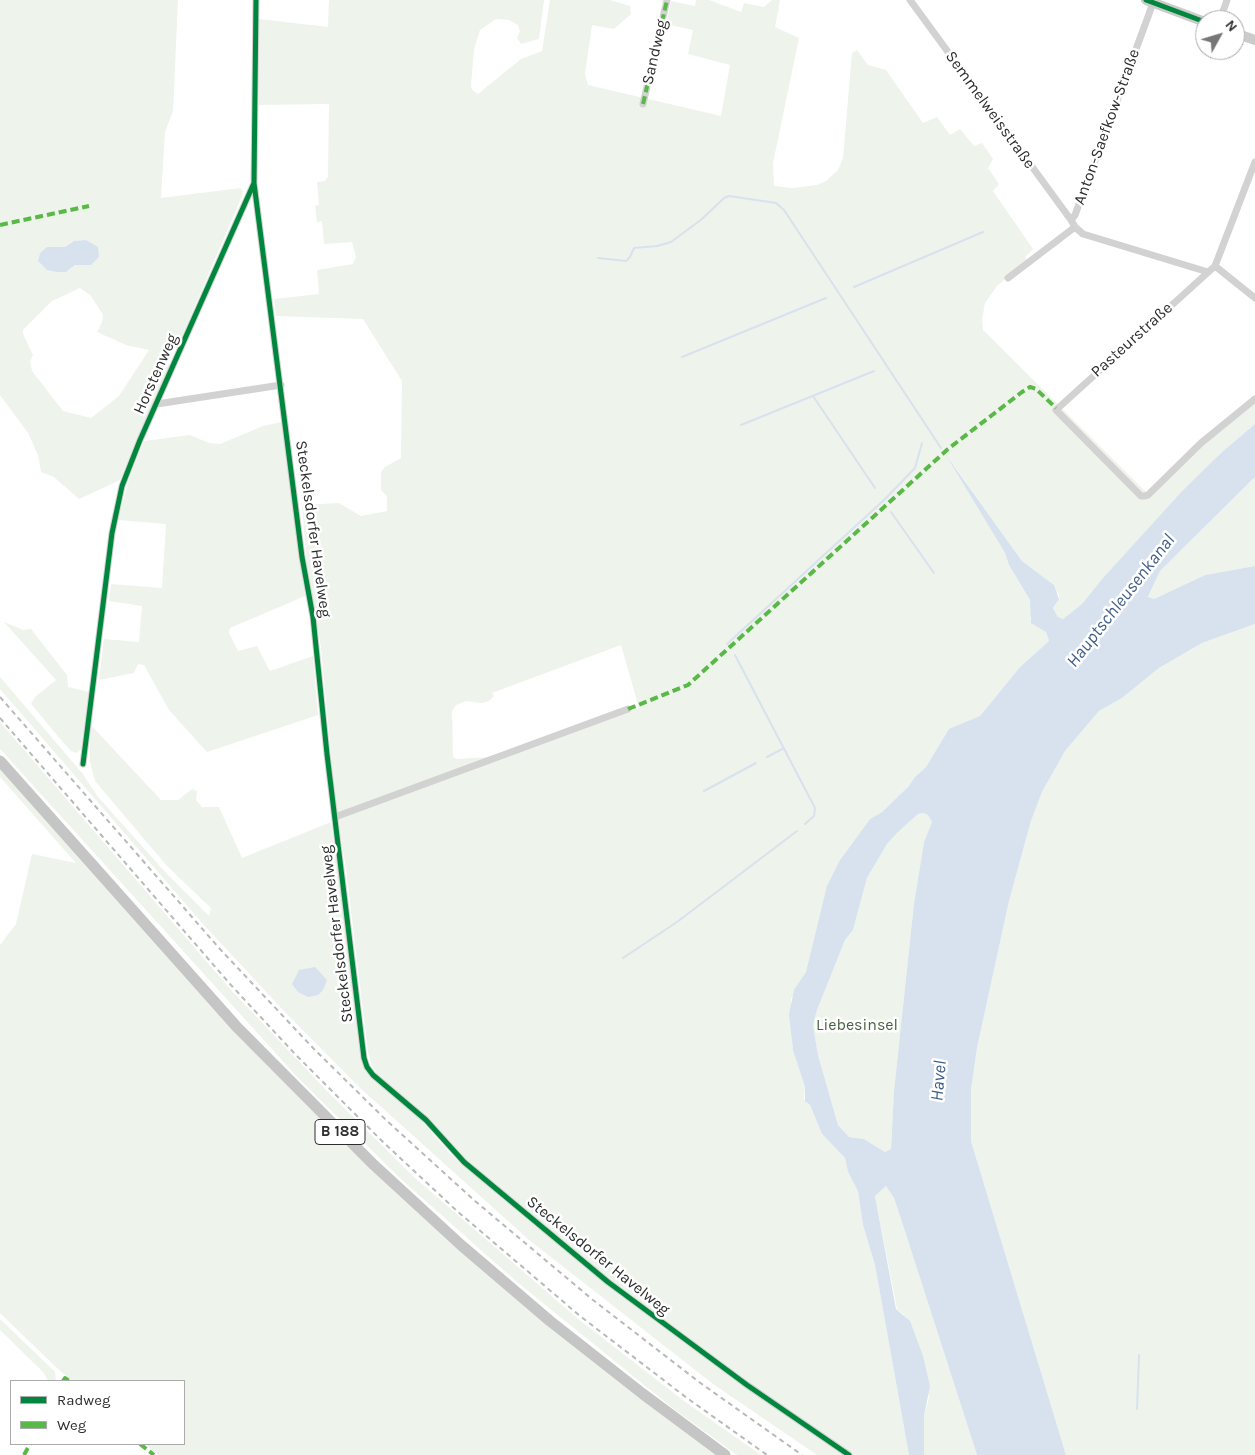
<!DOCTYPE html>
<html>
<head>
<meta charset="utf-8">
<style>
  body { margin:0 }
  #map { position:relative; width:1255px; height:1455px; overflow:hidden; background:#fff; font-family:Karla,sans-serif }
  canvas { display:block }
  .legend { position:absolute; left:10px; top:1380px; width:175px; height:65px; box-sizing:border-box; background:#fff; border:1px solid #ababab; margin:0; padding:6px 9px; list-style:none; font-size:15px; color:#2d2d2d }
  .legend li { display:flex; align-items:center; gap:10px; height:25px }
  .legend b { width:25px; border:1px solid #ababab }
  .north { position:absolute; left:1195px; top:10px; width:50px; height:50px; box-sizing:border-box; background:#fff; border:1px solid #ababab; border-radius:50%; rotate:51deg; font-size:14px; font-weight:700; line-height:20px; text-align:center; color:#2d2d2d }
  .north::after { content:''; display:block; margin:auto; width:18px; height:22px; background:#767676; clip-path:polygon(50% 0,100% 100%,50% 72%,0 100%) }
</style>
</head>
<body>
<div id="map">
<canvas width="1255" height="1455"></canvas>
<ul class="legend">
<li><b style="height:6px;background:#00873e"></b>Radweg</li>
<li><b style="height:6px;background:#58b947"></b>Weg</li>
</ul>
<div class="north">N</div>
</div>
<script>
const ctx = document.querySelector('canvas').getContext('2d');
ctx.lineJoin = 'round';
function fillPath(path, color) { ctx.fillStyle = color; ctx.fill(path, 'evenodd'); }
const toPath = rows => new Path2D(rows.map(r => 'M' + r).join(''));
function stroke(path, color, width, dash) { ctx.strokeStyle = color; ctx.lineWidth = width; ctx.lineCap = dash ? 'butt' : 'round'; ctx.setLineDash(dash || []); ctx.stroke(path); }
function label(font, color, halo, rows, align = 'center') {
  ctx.font = font + ' Karla,sans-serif'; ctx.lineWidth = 5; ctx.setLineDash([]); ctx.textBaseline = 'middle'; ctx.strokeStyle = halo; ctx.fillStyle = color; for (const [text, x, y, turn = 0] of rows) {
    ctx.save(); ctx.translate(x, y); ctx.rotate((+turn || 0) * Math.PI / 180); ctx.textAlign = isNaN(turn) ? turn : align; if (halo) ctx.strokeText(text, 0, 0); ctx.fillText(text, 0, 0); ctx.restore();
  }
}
fillPath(toPath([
  [0,0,178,0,173,111,165,132,161,198,241,188,243,191,242,196,179,343,164,350,169,366,120,480,79,499,54,477,41,472,38,455,28,433,0,395],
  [86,240,91,265,75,265,68,271,47,270,38,261,40,253,47,247,65,247,74,241],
  [80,288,91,296,103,315,102,322,97,332,126,345,149,350,119,396,91,418,63,411,32,371,30,361,33,355,23,334,23,330,52,301],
  [329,0,544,0,539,39,521,44,517,38,520,31,518,25,509,20,496,19,480,30,474,49,471,86,472,90,478,94,521,59,542,51,550,0,610,0,630,6,631,14,614,29,592,25,585,74,588,85,721,116,730,65,688,54,693,30,666,24,671,1,695,6,696,0,709,0,741,12,744,3,764,7,772,0,780,0,775,27,799,38,773,163,774,186,792,188,817,185,826,181,838,170,843,158,852,53,857,50,868,65,886,70,923,123,937,117,950,135,960,129,974,146,982,143,993,159,988,168,999,184,993,191,1033,249,1026,256,1026,261,997,286,985,303,982,320,983,330,1151,497,1198,448,1255,401,1255,424,1222,452,1183,490,1102,579,1082,604,1063,619,1058,617,1053,608,1059,599,1059,595,1050,582,1022,561,948,457,1005,553,1009,565,1030,600,1032,611,1030,619,1046,632,1049,641,1020,667,980,716,949,730,926,767,915,777,908,787,882,812,870,819,840,860,806,972,791,999,792,1045,805,1087,804,1099,810,1105,822,1134,845,1158,848,1172,858,1190,863,1225,875,1265,909,1455,817,1455,713,1384,529,1240,358,1086,281,1008,203,924,0,689,0,677,82,773,98,797,166,873,209,916,211,908,167,866,95,781,90,762,90,724,161,800,178,800,192,789,197,791,196,800,202,807,219,807,242,858,331,822,347,931,362,1060,365,1070,420,1119,451,1155,537,1228,540,1223,457,1151,378,1075,372,1066,368,1052,346,869,336,807,321,648,307,565,302,505,339,503,361,516,387,511,387,496,381,490,381,472,385,467,401,458,402,381,363,319,276,316,274,299,319,294,317,270,353,264,356,257,352,242,324,244,322,221,317,222,315,206,319,205,317,182,325,181,328,177,329,104,259,105,259,19,328,27],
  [621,645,639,708,507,756,456,759,453,757,452,711,456,705,466,701,482,703,489,701,494,696,492,693],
  [282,422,305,596,230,628,229,633,238,651,257,646,270,671,313,656,318,715,207,752,169,710,144,665,138,664,134,673,99,680,104,639,139,642,142,606,109,601,111,584,162,588,166,524,118,520,130,475,144,441,190,435,209,443,220,444,263,426],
  [1255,477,1255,566,1205,575,1154,599,1148,598,1160,571],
  [4,622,23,630,31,629,67,675,68,687,89,692,81,749,77,753,71,751,62,741,31,704,35,697,56,680],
  [1255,624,1255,1455,1066,1455,971,1141,971,1090,977,1048,1009,901,1031,821,1042,792,1065,751,1099,711,1122,698,1159,668,1202,643],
  [0,722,231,990,326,1090,415,1178,577,1318,684,1401,761,1455,737,1455,675,1410,517,1282,403,1181,300,1080,0,749],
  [0,768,221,1016,342,1141,392,1188,719,1455,158,1455,145,1444,184,1444,184,1381,72,1381,58,1369,0,1313,0,945,16,924,32,854,76,863,0,777],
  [923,813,928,815,932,822,924,842,914,903,894,1091,891,1149,885,1152,864,1139,849,1137,838,1125,818,1055,813,1025,817,1010,845,940,853,930,867,878,887,844,897,833,918,814],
  [886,1186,894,1198,901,1219,977,1455,924,1455,924,1416,929,1397,904,1315,897,1309,875,1196],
  [0,1319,55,1372,56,1381,48,1381,44,1373,0,1330]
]), '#eef3eb');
fillPath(toPath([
  [86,240,98,247,99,257,91,265,75,265,66,272,57,272,47,270,38,261,40,253,47,247,65,247,74,241],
  [1255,424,1255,477,1160,571,1148,597,1154,599,1205,575,1255,566,1255,624,1202,643,1159,668,1122,698,1099,711,1065,751,1042,792,1031,821,1009,901,977,1048,971,1090,971,1141,1066,1455,977,1455,901,1219,894,1198,886,1186,875,1196,896,1309,910,1321,923,1356,930,1386,924,1416,924,1455,909,1455,875,1265,863,1225,858,1191,848,1172,845,1158,822,1134,810,1105,805,1101,805,1087,793,1050,789,1014,794,990,806,972,827,886,840,860,870,819,882,812,908,787,915,777,926,767,949,729,980,716,1020,667,1049,641,1046,632,1031,623,1030,600,1009,565,1005,553,946,455,1022,561,1054,585,1059,599,1053,608,1058,617,1063,619,1082,604,1102,579,1183,490,1222,452],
  [923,813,928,815,932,822,924,842,914,903,894,1091,891,1149,885,1152,864,1139,849,1137,838,1125,818,1055,813,1025,817,1010,845,940,853,930,867,878,887,844,897,833,918,814],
  [315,967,327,980,323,990,318,995,308,997,298,992,292,984,299,970]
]), '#d8e2ef');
stroke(toPath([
  [598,258,626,261,630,257,634,248,657,246,671,242,702,219,724,198,729,196,776,203,784,210,941,448],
  [854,287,983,232],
  [682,357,826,298],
  [813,396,875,488],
  [741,425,874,371],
  [891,512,934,573],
  [727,644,884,500,915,468,922,443],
  [735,655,815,808,814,816,805,824],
  [767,757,784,748],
  [704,791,756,763],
  [623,958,677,922,797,831],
  [1137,1409,1139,1355]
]), '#d8e2ef', 2);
stroke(toPath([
  [910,0,1071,220],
  [1220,20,1227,0],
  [643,104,667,0],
  [254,183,302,557,313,617,327,754,364,1058,367,1067,373,1075,426,1120,464,1162,608,1282,747,1385,849,1455],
  [1075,227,1083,234,1208,272],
  [1215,266,1255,162],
  [1008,278,1075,227,1071,220,1075,215,1153,3],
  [1255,298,1215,266,1056,410,1141,496,1144,496,1148,495,1201,443,1255,399],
  [157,404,281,385],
  [83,764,112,533,122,486,140,440,254,183,256,0],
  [335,817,628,709]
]), '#d2d2d2', 7);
stroke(toPath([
  [1146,0,1205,22],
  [1235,33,1255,40]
]), '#cbcbcb', 10);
stroke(toPath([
  [0,761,236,1026,374,1165,461,1245,550,1321,643,1394,725,1455]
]), '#c5c5c5', 11);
stroke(toPath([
  [0,697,219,948,313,1048,386,1120,475,1201,593,1300,699,1382,802,1455],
  [0,718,230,984,295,1054,382,1141,457,1211,580,1316,687,1398,767,1455]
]), '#b9b9b9', 2, [5, 4]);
stroke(toPath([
  [643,104,667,0],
  [0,225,89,206],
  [628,709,688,685,948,449,1022,392,1030,387,1036,389,1056,408],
  [63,1381,65,1378,69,1381],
  [140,1444,154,1455],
  [24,1455,30,1444]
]), '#58b947', 4, [8, 4]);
stroke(toPath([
  [1146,0,1205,22],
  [254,183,302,557,313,617,327,754,364,1058,367,1067,373,1075,426,1120,464,1162,608,1282,747,1385,849,1455],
  [83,764,112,533,122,486,140,440,254,183,256,0]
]), '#00873e', 5);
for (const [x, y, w] of [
  [340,1132,50]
]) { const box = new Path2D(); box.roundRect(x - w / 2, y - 12.5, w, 25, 4); ctx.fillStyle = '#fff'; ctx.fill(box); stroke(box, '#2d2d2d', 1); }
label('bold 15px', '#2d2d2d', null, [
  ["B 188",340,1132]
]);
label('16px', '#2d2d2d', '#fff', [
  ["Sandweg",655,52,-77],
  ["Semmelweisstraße",990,110,54],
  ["Anton-Saefkow-Straße",1107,127,-70],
  ["Pasteurstraße",1132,340,-42],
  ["Horstenweg",156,374,-66],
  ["Steckelsdorfer Havelweg",313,529,82],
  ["Steckelsdorfer Havelweg",337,934,-97],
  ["Steckelsdorfer Havelweg",598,1256,39]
]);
label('16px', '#48643e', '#fff', [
  ["Liebesinsel",857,1025]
]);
label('italic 18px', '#415f88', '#fff', [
  ["Hauptschleusenkanal",1121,601,-52],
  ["Havel",939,1081,-85]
]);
</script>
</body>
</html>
